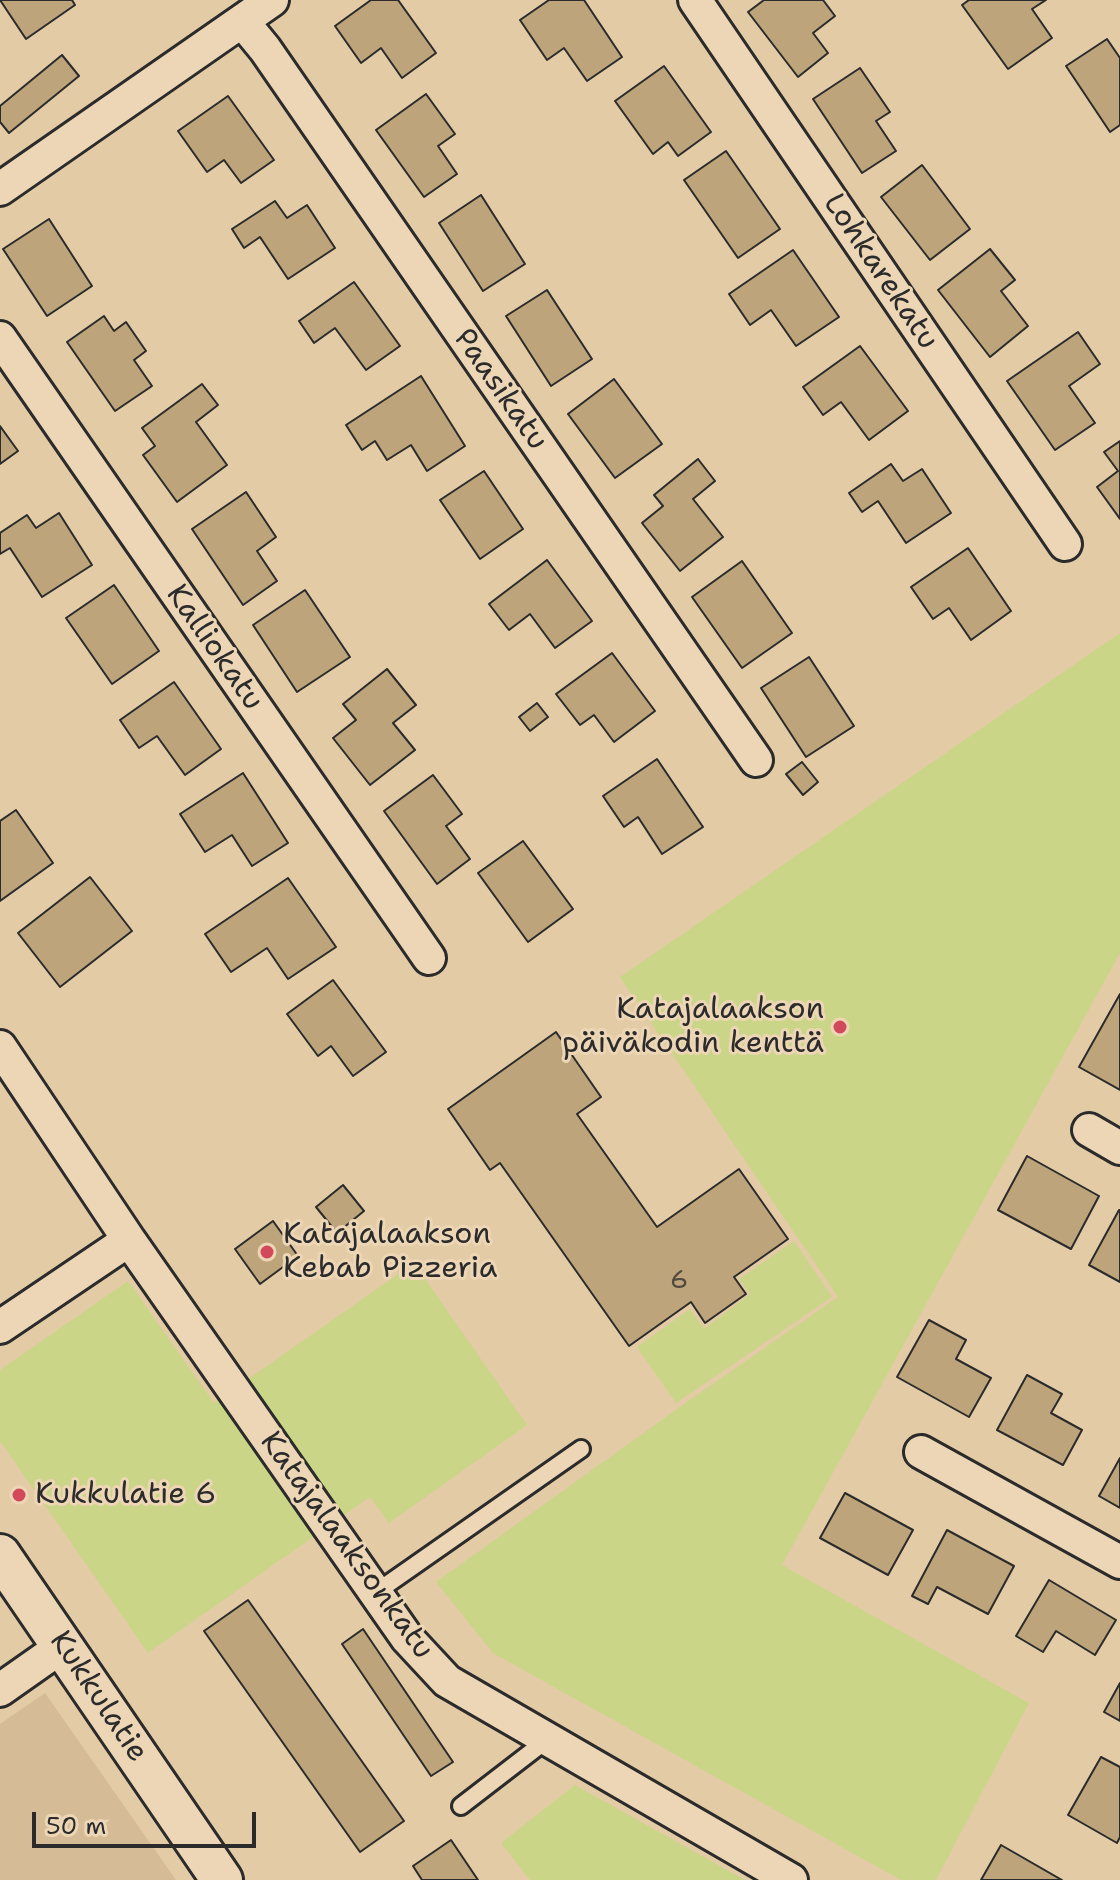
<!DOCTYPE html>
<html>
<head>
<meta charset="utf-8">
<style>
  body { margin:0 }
  #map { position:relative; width:1120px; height:1880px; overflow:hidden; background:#e3cba6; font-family:"Shantell Sans",sans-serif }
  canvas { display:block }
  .scale { position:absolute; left:32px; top:1812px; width:224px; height:36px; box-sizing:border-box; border:4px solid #2b2b2b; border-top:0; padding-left:10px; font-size:24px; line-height:28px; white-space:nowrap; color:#2b2b2b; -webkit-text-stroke:6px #ecd6b5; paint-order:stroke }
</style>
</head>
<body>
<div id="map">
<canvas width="1120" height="1880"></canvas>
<div class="scale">50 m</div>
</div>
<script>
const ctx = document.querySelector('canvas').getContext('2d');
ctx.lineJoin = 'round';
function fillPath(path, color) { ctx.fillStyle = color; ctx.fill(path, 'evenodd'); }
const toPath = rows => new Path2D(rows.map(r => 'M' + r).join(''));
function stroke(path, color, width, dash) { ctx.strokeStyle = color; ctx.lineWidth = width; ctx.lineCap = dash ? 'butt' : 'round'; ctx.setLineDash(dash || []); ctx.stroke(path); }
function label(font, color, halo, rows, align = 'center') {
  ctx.font = font + ' "Shantell Sans",sans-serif'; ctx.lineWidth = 6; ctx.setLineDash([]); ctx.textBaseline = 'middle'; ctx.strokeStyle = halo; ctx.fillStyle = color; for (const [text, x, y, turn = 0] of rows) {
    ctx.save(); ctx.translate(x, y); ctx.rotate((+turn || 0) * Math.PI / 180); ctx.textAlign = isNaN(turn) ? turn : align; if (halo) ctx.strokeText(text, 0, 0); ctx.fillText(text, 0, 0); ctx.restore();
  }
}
fillPath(toPath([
  [45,1693,176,1880,0,1880,0,1724]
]), '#d5bc97');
fillPath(toPath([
  [1120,633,1120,953,782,1565,1029,1703,936,1880,901,1880,493,1653,436,1582,684,1404,838,1297,620,977],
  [794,1241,832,1297,676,1403,637,1347,690,1309,704,1329,750,1294,739,1279],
  [414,1263,527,1425,389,1523,370,1497,148,1653,0,1441,0,1370,128,1281,214,1403],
  [575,1785,745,1880,530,1880,501,1843]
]), '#cad588');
const building = toPath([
  [0,0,72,0,75,5,26,39,0,0],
  [371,0,398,0,436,53,402,78,381,48,361,63,335,26,371,0],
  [549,0,584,0,622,57,587,81,564,48,547,60,520,20,549,0],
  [764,0,823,0,835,16,813,33,828,53,798,77,748,12,764,0],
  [969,0,1046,0,1032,9,1052,38,1008,69,962,5,969,0],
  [1107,39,1120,58,1120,125,1110,132,1066,66,1107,39],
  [62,55,79,76,9,133,0,122,0,106,62,55],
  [664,66,711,132,678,156,668,142,653,154,615,101,664,66],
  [860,68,890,112,876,121,896,151,862,173,813,99,860,68],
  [426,94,455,134,438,146,457,174,424,197,376,130,426,94],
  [228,96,274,160,241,183,224,160,207,172,178,131,228,96],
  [726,151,780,229,738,258,684,180,726,151],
  [922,165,970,229,930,260,881,197,922,165],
  [481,195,525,264,483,291,439,223,481,195],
  [275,201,287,218,307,205,335,248,288,279,260,237,244,248,232,229,275,201],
  [49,219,92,286,47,316,3,249,49,219],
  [990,249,1015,280,1001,291,1028,326,990,357,938,290,990,249],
  [793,250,839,317,796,346,771,310,750,325,729,294,793,250],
  [354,282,400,346,366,370,335,328,314,343,299,321,354,282],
  [547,290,592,359,551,386,506,316,547,290],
  [104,316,114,331,126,322,146,351,134,360,152,386,115,411,67,342,104,316],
  [1078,332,1100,364,1069,386,1095,423,1055,450,1007,381,1078,332],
  [860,346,908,411,869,440,841,402,823,415,803,387,860,346],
  [421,376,465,446,427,471,411,445,387,460,375,441,362,450,346,425,421,376],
  [614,379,662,444,615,478,568,414,614,379],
  [202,384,218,405,196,422,227,465,177,502,143,455,155,446,142,428,202,384],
  [0,426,18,451,0,464,0,426],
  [1120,441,1120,519,1097,487,1118,471,1104,452,1120,441],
  [698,459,715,481,693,499,723,537,680,571,642,523,663,506,654,495,698,459],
  [891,464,903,481,922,469,951,513,906,543,878,501,862,512,849,493,891,464],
  [484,471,523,529,480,559,440,500,484,471],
  [246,492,276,537,257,551,277,581,243,605,192,529,246,492],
  [59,513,92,565,42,597,10,548,0,554,0,533,27,515,36,528,59,513],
  [968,548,1011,611,971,640,949,608,933,619,911,587,968,548],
  [547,560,592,621,555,648,530,614,509,630,489,604,547,560],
  [742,561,792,633,742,668,692,597,742,561],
  [114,585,159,651,112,684,66,618,114,585],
  [305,590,350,657,297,692,253,625,305,590],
  [612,653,655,711,614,742,594,715,580,725,556,694,612,653],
  [809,657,854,726,806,757,761,688,809,657],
  [387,669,416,705,393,723,415,750,370,785,333,738,356,720,343,704,387,669],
  [174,682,221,749,185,775,157,736,139,748,120,720,174,682],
  [537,703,548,717,530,731,519,717,537,703],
  [657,759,703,827,662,854,638,817,624,827,603,796,657,759],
  [802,762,818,782,803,795,786,774,802,762],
  [243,773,288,843,252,866,232,835,205,852,180,814,243,773],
  [433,775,462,814,446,826,470,859,437,884,384,811,433,775],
  [16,810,53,863,0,901,0,821,16,810],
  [523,841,573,909,528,942,478,873,523,841],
  [90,877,132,931,60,987,18,933,90,877],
  [288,878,336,947,288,979,267,948,231,972,205,934,288,878],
  [333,980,386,1052,353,1076,331,1046,318,1056,287,1014,333,980],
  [1120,994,1120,1090,1079,1067,1120,994],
  [556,1032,601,1097,577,1114,657,1227,739,1169,788,1239,734,1277,746,1294,705,1323,691,1302,629,1346,500,1163,490,1170,448,1109,556,1032],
  [1027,1156,1099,1196,1071,1249,998,1210,1027,1156],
  [343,1185,364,1211,337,1233,316,1207,343,1185],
  [1119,1210,1120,1210,1120,1282,1089,1265,1119,1210],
  [273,1221,298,1256,260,1284,235,1249,273,1221],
  [929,1320,966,1340,956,1359,991,1378,969,1417,897,1377,929,1320],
  [1027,1375,1062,1394,1051,1413,1082,1430,1063,1465,997,1430,1027,1375],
  [1120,1458,1120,1508,1099,1496,1120,1458],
  [845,1493,913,1530,888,1575,820,1538,845,1493],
  [947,1530,1014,1566,988,1614,937,1587,928,1604,912,1596,947,1530],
  [1049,1580,1116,1620,1095,1655,1056,1631,1043,1652,1016,1636,1049,1580],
  [248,1600,404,1821,360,1852,204,1631,248,1600],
  [363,1629,453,1762,431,1776,342,1644,363,1629],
  [1120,1683,1120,1721,1104,1712,1120,1683],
  [1101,1757,1120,1767,1120,1837,1117,1843,1068,1815,1101,1757],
  [451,1840,478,1880,422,1880,413,1866,451,1840],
  [1001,1845,1062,1880,981,1880,1001,1845]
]);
fillPath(building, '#bda47a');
stroke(building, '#2b2b2b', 2);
const service = toPath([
  [375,1593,581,1449],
  [461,1806,548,1739]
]);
const minor = toPath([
  [695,0,1065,544],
  [242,21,265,49,756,760],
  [0,189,272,0],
  [0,338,429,958],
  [0,1047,129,1240,0,1327],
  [1089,1130,1120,1148],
  [129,1240,407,1638,447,1681,791,1880],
  [921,1452,1120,1562],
  [0,1690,64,1645]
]);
const tertiary = toPath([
  [0,1555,222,1880]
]);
stroke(service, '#2b2b2b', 22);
stroke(minor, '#2b2b2b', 38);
stroke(tertiary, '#2b2b2b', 46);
stroke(service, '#ecd6b5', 16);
stroke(minor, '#ecd6b5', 32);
stroke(tertiary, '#ecd6b5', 40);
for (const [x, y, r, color] of [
  [840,1027,8,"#d1495b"],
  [267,1252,8,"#d1495b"],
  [19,1495,8,"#d1495b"]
]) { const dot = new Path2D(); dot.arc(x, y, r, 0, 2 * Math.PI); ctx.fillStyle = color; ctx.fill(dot); stroke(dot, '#ecd6b5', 3); }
label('26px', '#50493f', null, [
  ["6",679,1281]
]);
label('30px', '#2b2b2b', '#ecd6b5', [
  ["Lohkarekatu",880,272,56],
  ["Paasikatu",500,390,55],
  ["Kalliokatu",214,648,55],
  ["Katajalaaksonkatu",346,1546,54],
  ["Kukkulatie",98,1697,56]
]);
label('30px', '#2b2b2b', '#ecd6b5', [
  ["Katajalaakson",824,1010,"right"],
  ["päiväkodin kenttä",824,1044,"right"],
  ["Katajalaakson",283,1235],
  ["Kebab Pizzeria",283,1269],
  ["Kukkulatie 6",35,1495]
], 'left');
</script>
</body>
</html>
